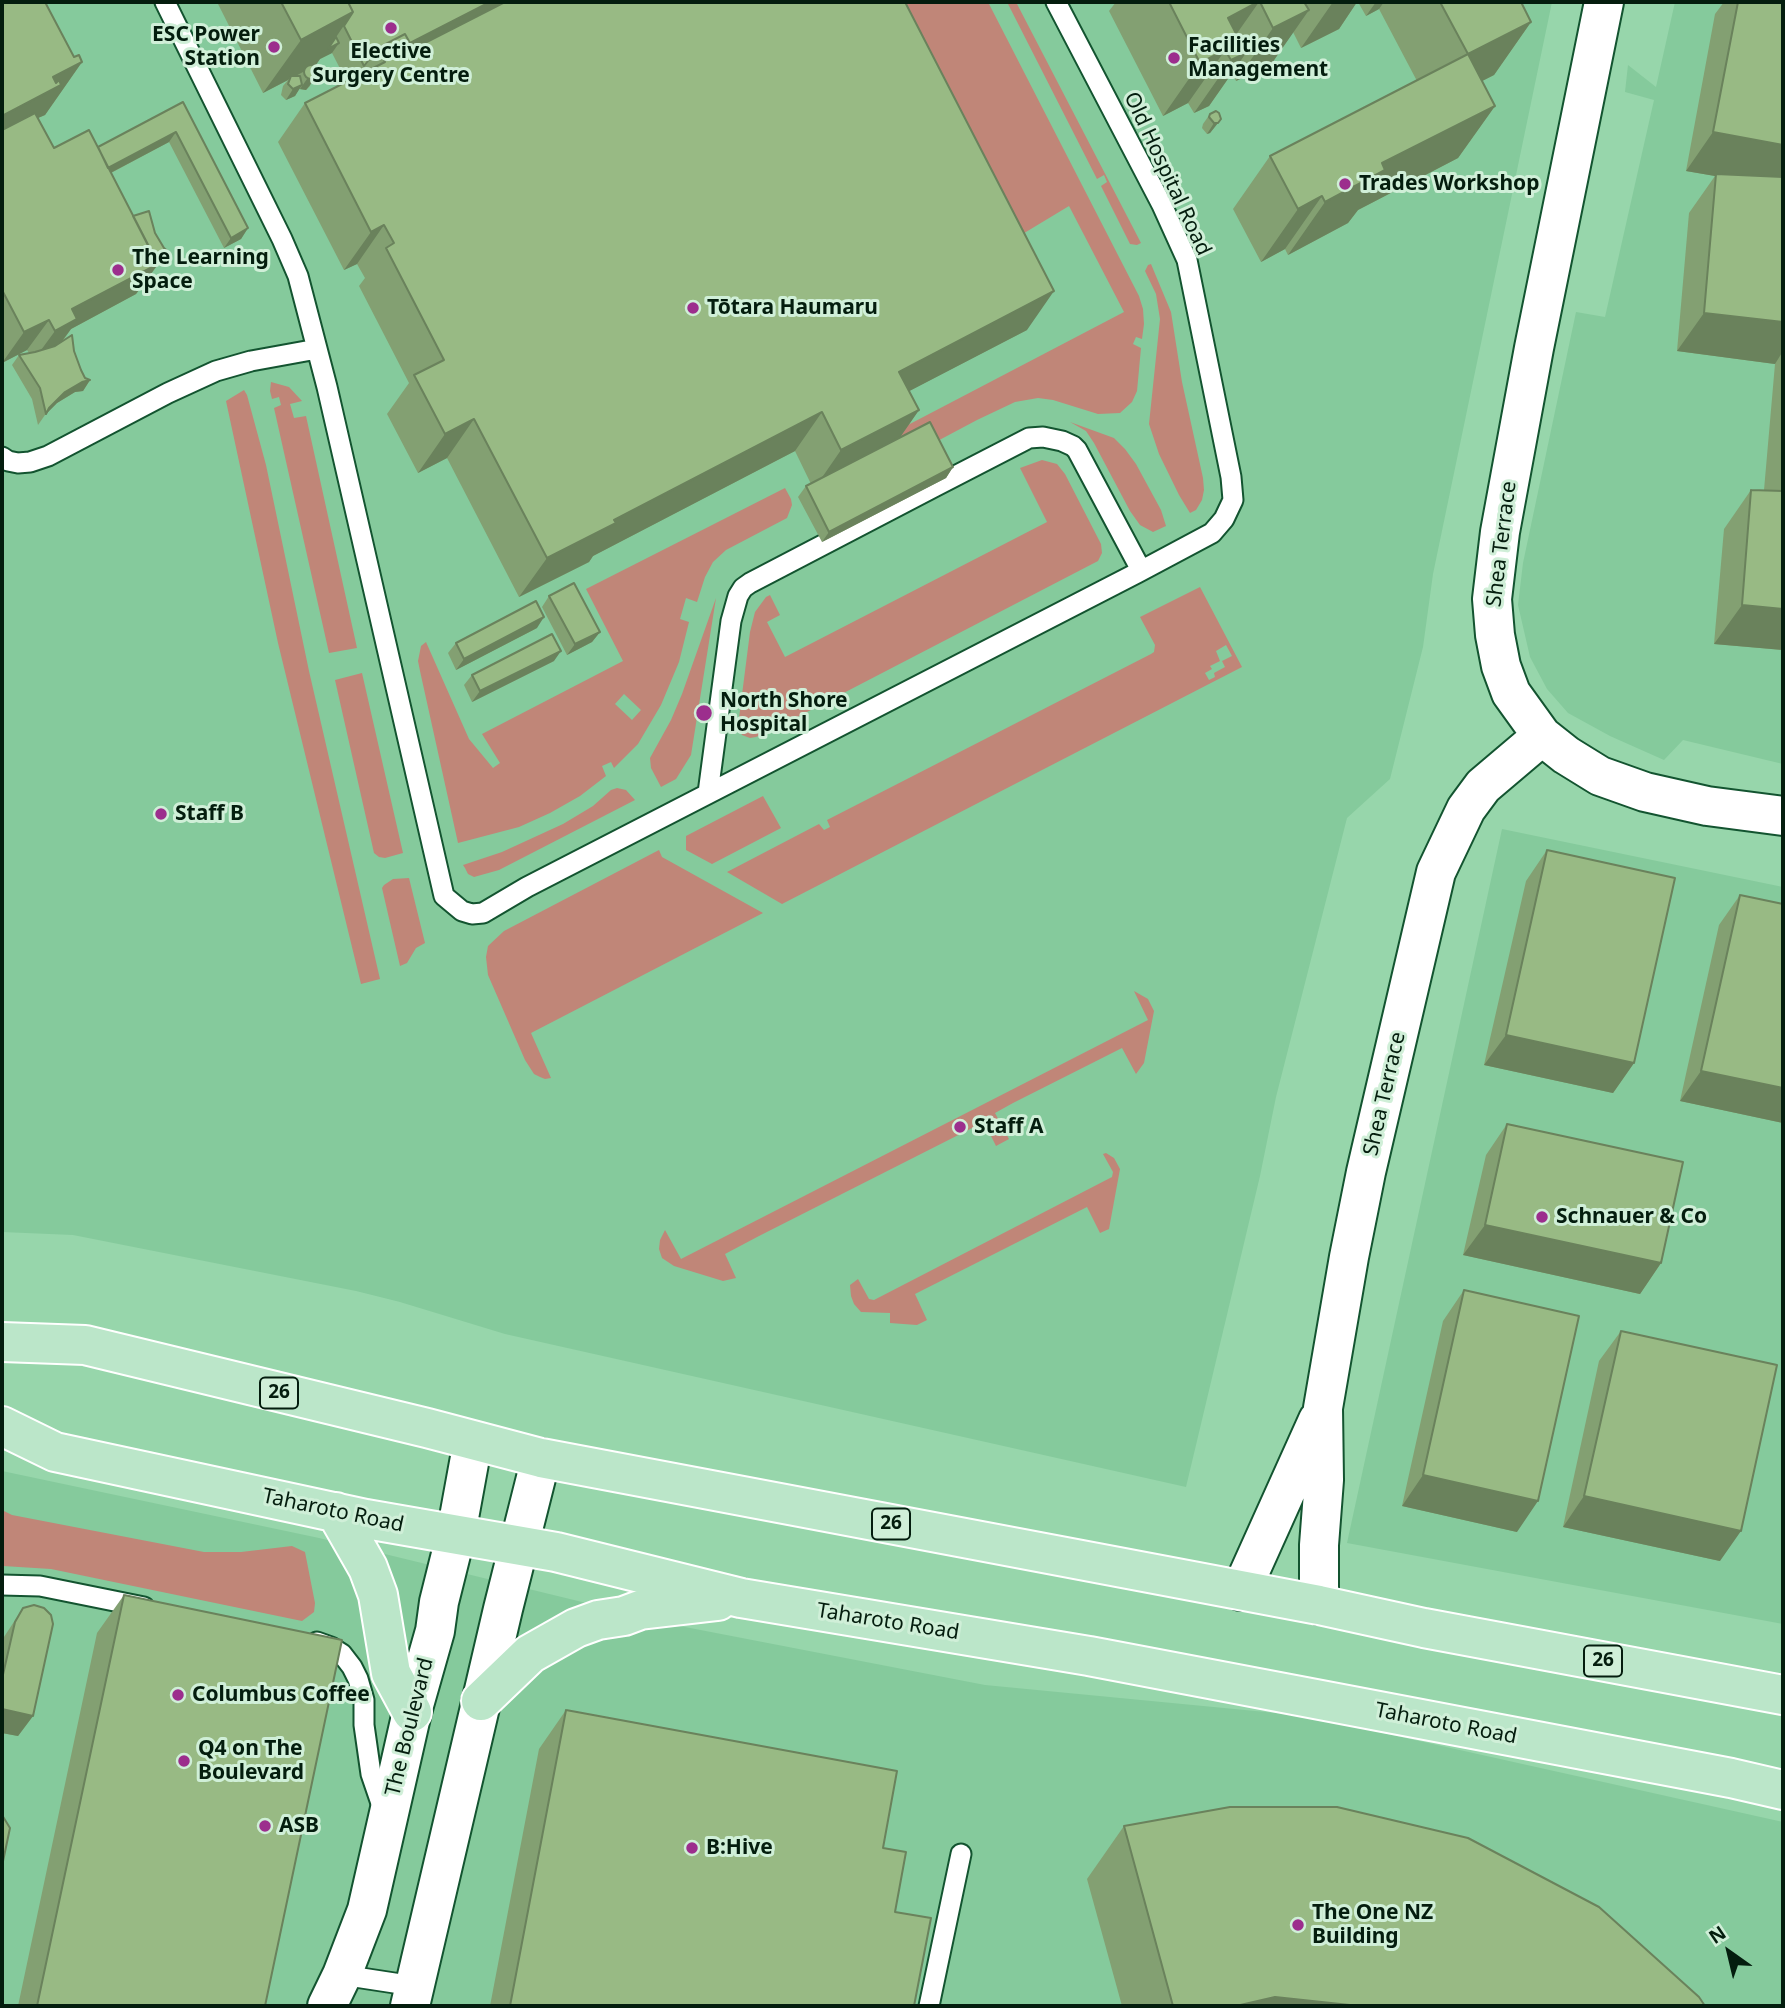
<!DOCTYPE html>
<html>
<head>
<meta charset="utf-8">
<style>
  body { margin:0 }
  #map { position:relative; width:1785px; height:2008px; overflow:hidden; background:#97d6ab; font-family:"Noto Sans",sans-serif }
  canvas { display:block }
  .frame { position:absolute; inset:0; border:4px solid #041d0e; pointer-events:none }
  .north { position:absolute; left:1694px; top:1917px; width:70px; height:70px; -webkit-text-stroke:5px #d0efd8; paint-order:stroke; rotate:326deg; font-size:19px; font-weight:700; line-height:28px; text-align:center; color:#041d0e }
  .north::after { content:''; display:block; margin:auto; width:24px; height:32px; background:#041d0e; clip-path:polygon(50% 0,100% 100%,50% 72%,0 100%) }
</style>
</head>
<body>
<div id="map">
<canvas width="1785" height="2008"></canvas>
<div class="frame"></div>
<div class="north">N</div>
</div>
<script>
const ctx = document.querySelector('canvas').getContext('2d');
ctx.lineJoin = 'round';
function fillPath(path, color) { ctx.fillStyle = color; ctx.fill(path, 'evenodd'); }
const toPath = rows => new Path2D(rows.map(r => 'M' + r).join(''));
function stroke(path, color, width, dash) { ctx.strokeStyle = color; ctx.lineWidth = width; ctx.lineCap = dash ? 'butt' : 'round'; ctx.setLineDash(dash || []); ctx.stroke(path); }
function label(font, color, halo, rows, align = 'center') {
  ctx.font = font + ' "Noto Sans",sans-serif'; ctx.lineWidth = 6; ctx.setLineDash([]); ctx.textBaseline = 'middle'; ctx.strokeStyle = halo; ctx.fillStyle = color; for (const [text, x, y, turn = 0] of rows) {
    ctx.save(); ctx.translate(x, y); ctx.rotate((+turn || 0) * Math.PI / 180); ctx.textAlign = isNaN(turn) ? turn : align; if (halo) ctx.strokeText(text, 0, 0); ctx.fillText(text, 0, 0); ctx.restore();
  }
}
fillPath(toPath([
  [2,2,1552,2,1433,574,1423,647,1390,779,1347,818,1276,1097,1260,1176,1186,1487,505,1334,400,1302,356,1291,73,1235,2,1232,2,538,4,526,2,525],
  [1675,2,1783,2,1783,764,1683,740,1664,760,1610,736,1568,713,1547,689,1530,657,1518,605,1523,563,1576,312,1605,317,1654,100,1625,92,1628,65,1656,87],
  [1502,829,1783,887,1783,1624,1347,1543],
  [2,1471,319,1538,685,1627,985,1685,1307,1716,1783,1822,1783,2006,2,2006]
]), '#85ca9c');
fillPath(toPath([
  [888,2,988,2,1139,296,1143,309,1144,324,1142,339,1136,337,1133,344,1141,348,1137,391,1132,402,1120,413,1098,414,1053,400,1038,398,1015,402,977,420,898,462,885,437,1124,312,1069,206,1011,241],
  [1007,2,1016,2,1141,243,1137,245,1130,244,1101,186,1107,182,1104,175,1097,179],
  [1151,264,1171,312,1182,382,1203,478,1204,490,1202,500,1196,510,1190,513,1179,495,1159,454,1149,424,1160,319,1156,294,1145,271,1148,265],
  [271,382,289,387,302,401,290,404,294,418,306,416,357,648,329,653,274,408,281,405,279,397,272,399,270,391],
  [244,390,247,395,266,465,309,671,380,979,361,984,278,643,226,401],
  [1070,422,1114,438,1125,449,1136,464,1161,510,1166,526,1153,532,1140,525,1130,511,1094,443,1086,431],
  [1042,460,1057,464,1065,474,1101,544,1102,553,1098,561,780,726,756,737,750,738,742,735,738,726,750,632,755,612,766,597,770,595,780,615,767,622,785,657,1047,522,1020,468],
  [785,488,791,499,792,505,787,518,726,550,713,562,705,577,697,602,686,598,680,619,689,622,679,662,661,705,638,744,614,768,611,762,602,766,606,776,580,796,550,813,519,827,458,843,420,671,418,661,421,646,426,642,469,739,493,768,500,763,482,734,623,661,586,589],
  [624,694,641,710,632,720,615,704],
  [1200,587,1242,667,782,904,727,872,819,824,824,830,830,827,827,820,1151,654,1154,652,1155,645,1140,617],
  [1226,645,1232,656,1222,661,1225,667,1214,673,1215,677,1209,680,1205,673,1212,669,1210,666,1220,661,1216,651],
  [716,598,691,755,676,779,661,787,651,768,650,758,671,720,682,694],
  [362,673,403,853,385,858,379,857,374,853,335,680],
  [617,788,626,790,635,800,499,870,474,877,468,874,465,868,463,865,502,852,563,824,593,806,611,790],
  [763,796,781,828,712,864,686,850,686,836],
  [659,850,662,857,763,913,531,1033,551,1078,545,1079,540,1077,534,1074,525,1060,488,975,486,957,488,946,504,931],
  [409,878,425,943,416,948,407,963,400,966,382,888,384,885,393,879],
  [1134,991,1148,999,1154,1011,1144,1063,1136,1074,1122,1048,1013,1103,995,1113,1009,1139,996,1146,984,1122,759,1236,725,1254,736,1278,723,1281,674,1266,662,1258,659,1249,660,1240,665,1230,681,1259,1148,1020],
  [1106,1153,1114,1158,1120,1169,1109,1229,1100,1233,1087,1207,915,1294,927,1320,917,1325,890,1323,890,1313,861,1312,854,1304,851,1296,850,1285,858,1279,869,1299,874,1300,1112,1177,1113,1172,1103,1154],
  [2,1510,12,1515,204,1552,241,1552,292,1546,305,1552,315,1603,314,1612,302,1621,51,1569,3,1566,2,1566]
]), '#c08678');
const lane = toPath([
  [165,2,282,239,298,276,327,387,444,896,462,911,472,914,483,913,527,887,1137,573,1212,533,1224,519,1233,500,1231,477,1187,260,1162,205,1056,2],
  [2,457,8,461,18,463,30,462,48,456,168,393,216,371,251,361,317,349],
  [708,793,731,621,738,596,743,588,750,583,934,487,1029,438,1043,437,1062,441,1073,446,1077,450,1141,570],
  [2,1585,40,1586,144,1607],
  [317,1642,331,1647,342,1654,352,1667,358,1679,364,1700,364,1725,371,1774,383,1809],
  [342,1975,414,1986],
  [929,2006,961,1854]
]);
const street = toPath([
  [1604,2,1534,348,1500,532,1492,599,1495,635,1501,666,1511,693,1542,736,1566,755,1600,776,1645,792,1707,806,1783,816],
  [1241,1591,1318,1420],
  [1319,1605,1319,1545,1324,1480,1323,1408,1349,1257,1366,1172,1436,872,1466,809,1483,786,1542,736],
  [327,2006,342,1975,367,1910,412,1712,435,1631,439,1602,456,1534,473,1441],
  [410,2006,503,1609,541,1458]
]);
const primary = toPath([
  [2,1342,85,1345,427,1428,541,1458,1319,1605,1424,1628,1783,1695],
  [2,1426,55,1452,366,1519,556,1552,741,1598,1089,1656,1731,1778,1783,1790],
  [336,1512,368,1568,378,1595,391,1673,412,1712],
  [481,1701,530,1654,576,1628,598,1620,624,1616,640,1610,718,1601]
]);
stroke(lane, '#135430', 23);
stroke(street, '#135430', 42);
stroke(primary, '#fff', 42);
stroke(lane, '#fff', 19);
stroke(street, '#fff', 38);
stroke(primary, '#bbe6c9', 38);
fillPath(toPath([
  [2,2,74,57,82,62,45,115,38,118,54,148,98,147,183,102,248,228,241,239,224,248,169,142,111,173,133,216,163,263,156,267,136,294,71,329,62,342,74,351,81,370,85,378,90,380,83,391,75,392,57,403,45,415,38,425,32,399,12,365,19,355,29,353,27,350,2,363],
  [217,2,905,2,1027,330,909,391,919,410,900,437,953,467,946,478,822,542,798,497,806,486,811,484,795,451,593,556,589,562,519,597,447,458,418,473,387,414,409,383,359,286,365,278,357,264,344,270,278,142,305,103,347,82,332,53,320,59,314,66,310,86,306,90,299,89,295,96,286,100,281,95,283,86,288,80,263,93],
  [1116,2,1357,2,1339,29,1301,48,1293,32,1272,63,1236,81,1232,73,1209,106,1194,113,1188,103,1163,116,1109,11],
  [1358,2,1521,2,1531,22,1494,75,1482,81,1495,106,1458,158,1358,210,1348,223,1288,255,1285,249,1261,262,1233,209,1270,156,1417,81,1379,9,1366,16],
  [1724,2,1783,2,1783,650,1714,644,1724,529,1751,490,1764,490,1775,364,1677,351,1689,213,1715,176,1686,171,1715,14],
  [1210,114,1221,119,1210,133,1207,134,1202,128,1203,124],
  [549,596,600,632,592,642,567,655,542,607],
  [537,628,456,670,448,653,456,643],
  [554,661,472,702,464,685,472,675],
  [1547,850,1634,1063,1613,1093,1484,1065,1526,881],
  [1740,895,1783,1123,1680,1101,1719,925],
  [1507,1124,1661,1263,1640,1294,1463,1255,1486,1155],
  [1464,1290,1517,1532,1402,1506,1443,1321],
  [1621,1331,1720,1561,1563,1527,1599,1361],
  [124,1595,265,2006,18,2006,97,1633],
  [23,1608,33,1716,18,1736,2,1733,2,1640],
  [566,1710,883,1848,895,1912,914,2006,490,2006,539,1749],
  [1124,1826,1705,2006,1122,2006,1087,1879]
]), '#83a072');
fillPath(toPath([
  [490,2,516,2,385,62,383,57],
  [1259,2,1188,103,1163,116,1200,63,1228,18],
  [1333,2,1357,2,1339,29,1301,48],
  [1376,2,1384,2,1379,9,1366,16],
  [1309,10,1272,63,1236,81,1273,28],
  [353,12,328,49,339,43,332,53,320,59,316,65,290,79,291,76,288,80,263,93,301,40],
  [1531,22,1494,75,1431,107,1468,54],
  [1246,53,1209,106,1194,113,1231,60],
  [82,62,45,115,38,118,2,150,2,116,53,77],
  [318,75,306,90,300,89,307,79],
  [302,85,295,96,286,100,293,89],
  [1495,106,1458,158,1358,210,1348,223,1288,255,1325,202,1382,163],
  [1214,123,1218,123,1210,133,1207,134],
  [176,132,169,142,82,188,90,177],
  [1713,132,1783,145,1783,190,1716,174,1715,176,1686,171],
  [1322,196,1285,249,1261,262,1298,209],
  [384,225,357,264,344,270,371,232],
  [248,228,241,239,224,248,231,238],
  [170,253,163,263,156,267,136,294,71,329,56,349,33,361,55,331,72,309,161,257],
  [1054,291,1027,330,871,411,899,372],
  [1704,313,1783,322,1783,351,1775,364,1677,351],
  [49,320,27,350,2,363,24,332],
  [90,380,83,391,75,392,57,403,45,415,49,408,65,392,82,382],
  [919,410,892,449,814,489,841,450],
  [822,412,795,451,593,556,589,562,519,597,547,558,614,520],
  [474,419,447,458,418,473,445,434],
  [953,467,946,478,822,542,829,532],
  [1742,605,1783,609,1783,650,1714,644],
  [544,617,537,628,456,670,464,659],
  [600,632,592,642,567,655,575,644],
  [561,651,554,661,472,702,480,691],
  [1506,1035,1634,1063,1613,1093,1484,1065],
  [1701,1071,1783,1088,1783,1123,1680,1101],
  [1485,1225,1661,1263,1640,1294,1463,1255],
  [1423,1475,1538,1501,1517,1532,1402,1506],
  [1584,1496,1741,1531,1720,1561,1563,1527],
  [2,1709,33,1716,18,1736,2,1733],
  [1275,1997,1359,2006,1236,2006]
]), '#6a825c');
const building = toPath([
  [2,2,45,2,74,57,79,55,82,62,53,77,56,83,59,80,61,85,2,116,2,2],
  [281,2,348,2,353,12,301,40,281,2],
  [348,2,490,2,410,43,405,34,378,48,364,66,344,26,353,12,348,2],
  [505,2,905,2,1054,291,899,372,919,410,841,450,822,412,614,520,616,523,547,558,474,419,445,434,414,375,444,360,386,248,394,243,384,225,371,232,305,103,385,62,378,48,405,34,413,49,505,2],
  [1169,2,1258,2,1228,18,1246,53,1231,60,1225,50,1200,63,1169,2],
  [1260,2,1304,2,1309,10,1273,28,1260,2],
  [1440,2,1521,2,1531,22,1468,54,1495,106,1382,163,1385,170,1325,202,1322,196,1298,209,1270,156,1468,54,1440,2],
  [1738,2,1783,2,1783,145,1713,132,1738,2],
  [336,37,339,43,328,49,336,37],
  '304 72a7 7 0 1 1 14 0a7 7 0 1 1-14 0Z',
  [291,76,300,76,302,85,293,89,288,84,291,76],
  [183,102,248,228,231,238,176,132,108,168,98,147,183,102],
  [1216,111,1219,113,1221,119,1218,123,1214,123,1209,117,1210,114,1216,111],
  [35,113,54,148,89,130,158,264,72,309,77,319,55,331,49,320,24,332,2,290,2,130,35,113],
  [1716,174,1783,177,1783,322,1704,313,1716,174],
  [149,211,155,233,164,248,170,253,161,257,156,261,133,216,149,211],
  [72,335,74,351,81,370,85,378,90,380,82,382,65,392,49,408,46,414,40,388,19,355,35,352,55,346,72,335],
  [930,422,953,467,829,532,806,486,930,422],
  [1751,490,1783,491,1783,609,1742,605,1751,490],
  [574,583,600,632,575,644,549,596,574,583],
  [536,601,544,617,464,659,456,643,536,601],
  [552,634,561,651,480,691,472,675,552,634],
  [1547,850,1675,878,1634,1063,1506,1035,1547,850],
  [1740,895,1783,904,1783,1088,1701,1071,1740,895],
  [1507,1124,1683,1162,1661,1263,1485,1225,1507,1124],
  [1464,1290,1579,1316,1538,1501,1423,1475,1464,1290],
  [1621,1331,1777,1365,1741,1531,1584,1496,1621,1331],
  [124,1595,342,1640,265,2006,37,2006,124,1595],
  [34,1605,44,1608,51,1615,53,1624,33,1716,2,1709,2,1679,15,1622,23,1608,34,1605],
  [566,1710,897,1771,883,1848,906,1852,895,1912,931,1918,914,2006,510,2006,566,1710],
  [1230,1807,1337,1807,1468,1838,1599,1907,1699,1997,1705,2006,1359,2006,1275,1997,1236,2006,1173,2006,1124,1826,1230,1807],
  [2,1815,10,1828,2,1866,2,1815]
]);
fillPath(building, '#98ba84');
stroke(building, '#6a825c', 2);
for (const [x, y, r, color] of [
  [391,28,7,"#9c2e8d"],
  [274,47,7,"#9c2e8d"],
  [1174,58,7,"#9c2e8d"],
  [1345,184,7,"#9c2e8d"],
  [118,270,7,"#9c2e8d"],
  [693,308,7,"#9c2e8d"],
  [704,713,9,"#9c2e8d"],
  [161,814,7,"#9c2e8d"],
  [960,1127,7,"#9c2e8d"],
  [1542,1217,7,"#9c2e8d"],
  [178,1695,7,"#9c2e8d"],
  [184,1761,7,"#9c2e8d"],
  [265,1826,7,"#9c2e8d"],
  [692,1848,7,"#9c2e8d"],
  [1298,1925,7,"#9c2e8d"]
]) { const dot = new Path2D(); dot.arc(x, y, r, 0, 2 * Math.PI); ctx.fillStyle = color; ctx.fill(dot); stroke(dot, '#d0efd8', 2.5); }
for (const [x, y, w] of [
  [279,1393,38],
  [891,1524,38],
  [1603,1661,38]
]) { const box = new Path2D(); box.roundRect(x - w / 2, y - 15.5, w, 31, 5); ctx.fillStyle = '#d0efd8'; ctx.fill(box); stroke(box, '#041d0e', 2); }
label('bold 19px', '#041d0e', null, [
  ["26",279,1393],
  ["26",891,1524],
  ["26",1603,1661]
]);
label('bold 21px', '#041d0e', '#d0efd8', [
  ["ESC Power",260,35,"right"],
  ["Station",260,59,"right"],
  ["Facilities",1188,46],
  ["Management",1188,70],
  ["Elective",391,52,"center"],
  ["Surgery Centre",391,76,"center"],
  ["Trades Workshop",1359,184],
  ["The Learning",132,258],
  ["Space",132,282],
  ["Tōtara Haumaru",707,308],
  ["North Shore",720,701],
  ["Hospital",720,725],
  ["Staff B",175,814],
  ["Staff A",974,1127],
  ["Schnauer & Co",1556,1217],
  ["Columbus Coffee",192,1695],
  ["Q4 on The",198,1749],
  ["Boulevard",198,1773],
  ["ASB",279,1826],
  ["B:Hive",706,1848],
  ["The One NZ",1312,1913],
  ["Building",1312,1937]
], 'left');
label('21px', '#041d0e', '#d0efd8', [
  ["Old Hospital Road",1167,174,65],
  ["Shea Terrace",1502,544,-83],
  ["Shea Terrace",1385,1094,-77],
  ["Taharoto Road",333,1511,12],
  ["Taharoto Road",888,1622,9],
  ["Taharoto Road",1446,1724,11],
  ["The Boulevard",410,1727,-76]
]);
</script>
</body>
</html>
